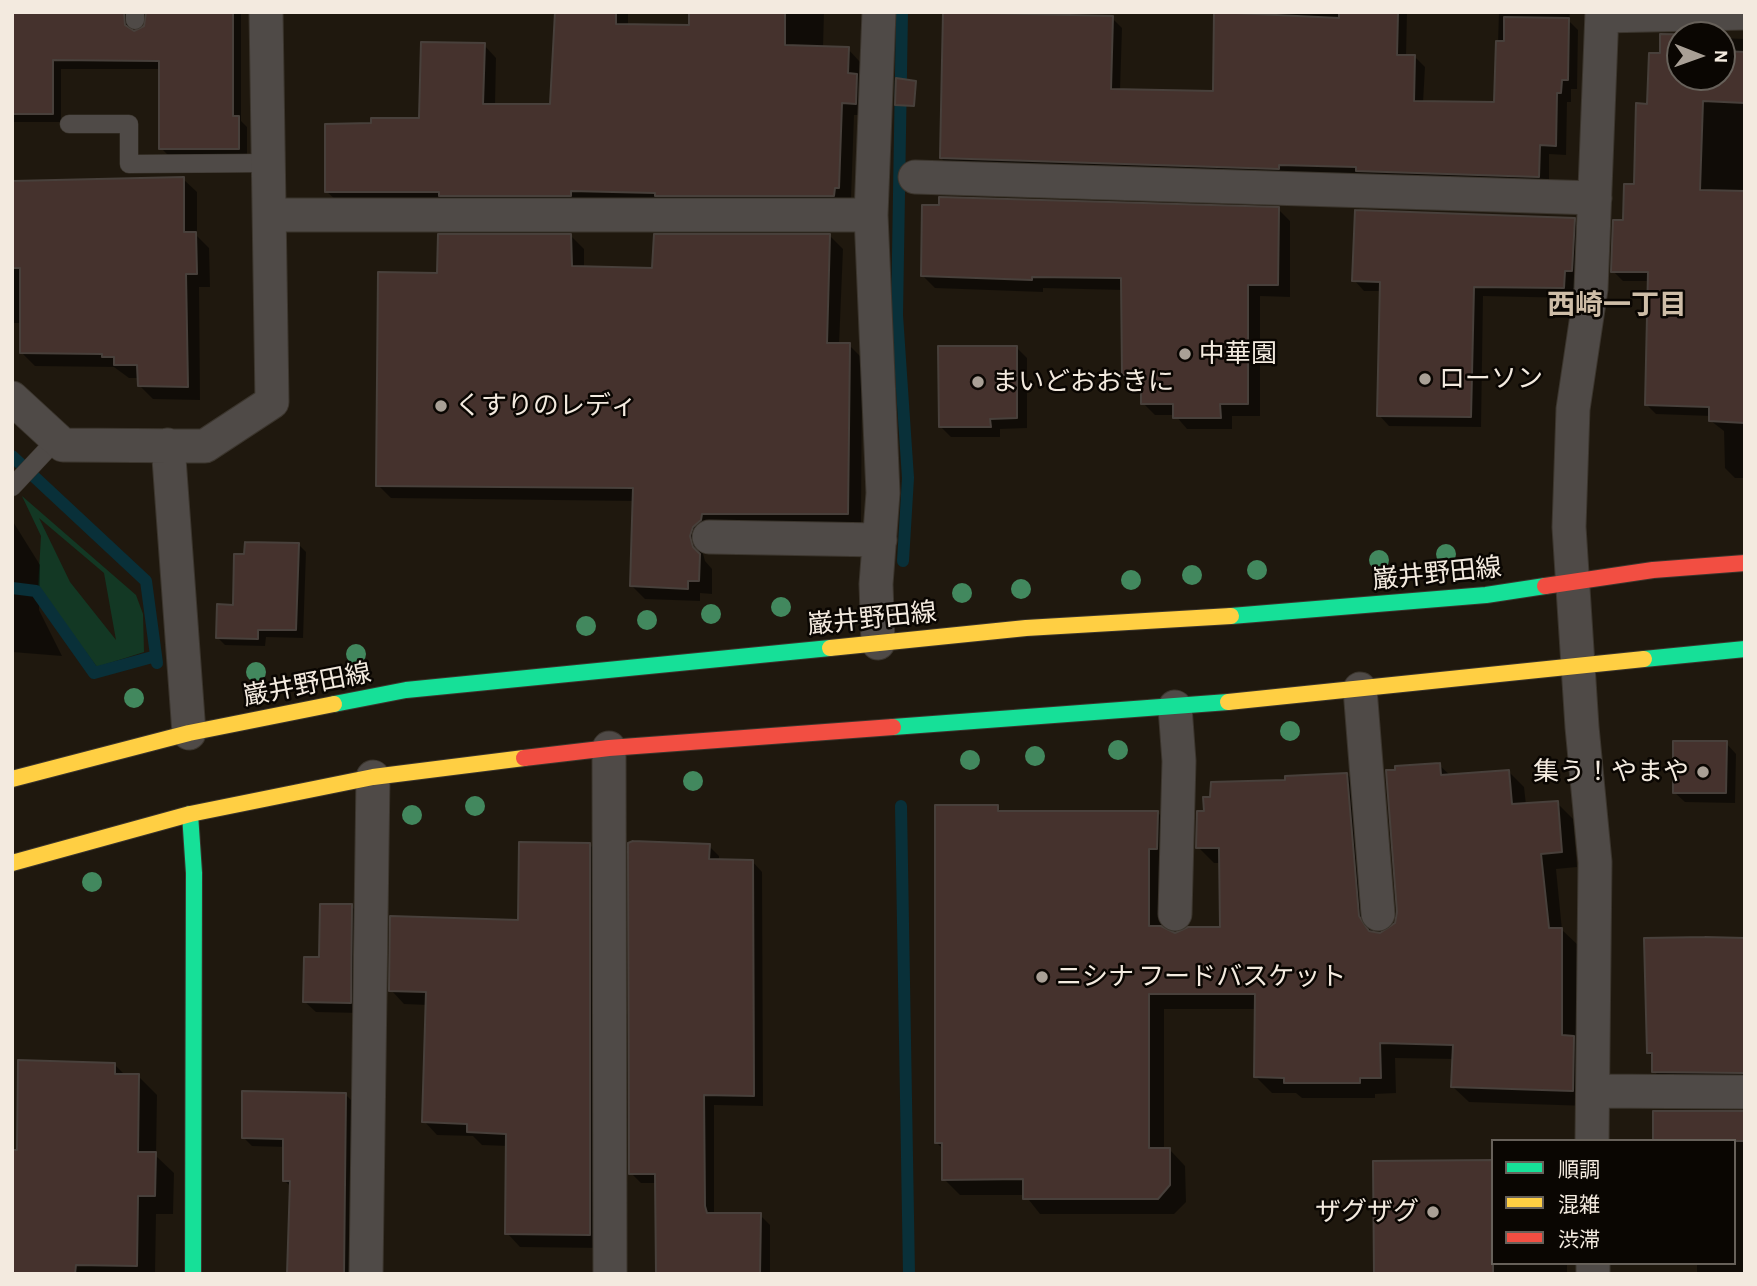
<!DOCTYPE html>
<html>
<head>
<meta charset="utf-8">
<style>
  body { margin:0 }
  #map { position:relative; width:1757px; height:1286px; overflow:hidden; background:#1f180e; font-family:"Alegreya Sans","Noto Sans JP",sans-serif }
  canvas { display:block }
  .frame { position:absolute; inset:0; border:14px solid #f3eadf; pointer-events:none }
  .legend { position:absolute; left:1491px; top:1139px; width:245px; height:126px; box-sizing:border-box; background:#0a0602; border:2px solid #67615a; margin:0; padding:9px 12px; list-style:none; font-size:21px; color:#f3eadf }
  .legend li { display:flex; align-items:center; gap:14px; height:35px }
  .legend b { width:35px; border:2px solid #67615a }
  .north { position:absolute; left:1666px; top:21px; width:70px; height:70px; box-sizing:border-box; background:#0a0602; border:2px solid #67615a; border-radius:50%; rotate:91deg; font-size:19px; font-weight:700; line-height:28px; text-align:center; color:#f3eadf }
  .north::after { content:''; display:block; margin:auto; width:24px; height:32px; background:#a9a096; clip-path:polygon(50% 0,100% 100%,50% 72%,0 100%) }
</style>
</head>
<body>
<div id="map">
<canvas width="1757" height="1286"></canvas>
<div class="frame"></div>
<ul class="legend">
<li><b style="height:9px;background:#16e098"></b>順調</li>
<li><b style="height:9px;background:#ffcf43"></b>混雑</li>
<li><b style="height:9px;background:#f24e42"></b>渋滞</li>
</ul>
<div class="north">N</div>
</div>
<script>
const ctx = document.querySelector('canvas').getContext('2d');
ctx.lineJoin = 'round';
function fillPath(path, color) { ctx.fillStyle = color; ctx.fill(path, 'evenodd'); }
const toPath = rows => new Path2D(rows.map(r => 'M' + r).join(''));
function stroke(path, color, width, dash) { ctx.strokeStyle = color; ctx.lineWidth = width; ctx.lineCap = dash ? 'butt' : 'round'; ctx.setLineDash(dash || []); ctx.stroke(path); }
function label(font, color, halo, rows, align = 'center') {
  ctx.font = font + ' "Alegreya Sans","Noto Sans JP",sans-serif'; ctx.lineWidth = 5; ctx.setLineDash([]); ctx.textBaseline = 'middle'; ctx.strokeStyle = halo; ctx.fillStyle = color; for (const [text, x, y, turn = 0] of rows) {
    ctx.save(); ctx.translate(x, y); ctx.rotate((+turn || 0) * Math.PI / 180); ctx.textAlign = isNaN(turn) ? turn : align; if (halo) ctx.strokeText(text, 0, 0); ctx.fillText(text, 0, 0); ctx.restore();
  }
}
fillPath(toPath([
  [22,496,136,595,143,614,144,652,97,667,38,588,41,536],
  [39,518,104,573,116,640,70,582]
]), '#133824');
fillPath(toPath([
  [12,12,139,12,133,16,132,32,141,32,147,26,148,12,241,12,241,121,247,127,247,157,170,157,161,148,160,69,61,69,61,122,12,122],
  [557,12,628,12,628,26,691,27,691,12,824,12,823,48,848,49,860,62,860,79,868,115,854,115,851,199,339,203,326,191,420,120,484,45,496,58,495,105,552,106],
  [945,12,1049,12,1042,16,1112,18,1122,28,1120,91,1215,93,1216,12,1407,12,1406,57,1415,57,1425,67,1423,103,1496,104,1499,12,1570,12,1569,21,1578,30,1577,89,1571,89,1571,102,1567,102,1566,155,1549,154,1549,186,951,168,941,158],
  [1680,37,1680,77,1722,77,1722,38,1745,39,1745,478,1735,478,1725,468,1724,431,1711,421,1711,416,1656,414,1646,404,1649,281,1623,281,1613,271,1635,186,1649,105,1662,55],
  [183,179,197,192,197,236,209,248,210,287,199,287,200,400,153,399,139,385,139,378,129,378,114,367,35,366,22,353,22,323,12,323,12,183],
  [1278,209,1290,221,1290,297,1260,296,1260,416,1232,416,1232,429,1187,429,1175,415,1155,415,1143,403,1143,387,1136,387,1124,375,1123,290,1043,288,1043,292,935,288,923,276],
  [1574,220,1584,230,1582,281,1575,281,1574,298,1483,296,1481,427,1389,426,1379,415,1381,291,1364,291,1354,280],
  [571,236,584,249,584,268,654,270,830,236,843,249,839,345,849,345,862,358,861,526,702,550,705,561,712,569,712,594,700,593,700,601,645,599,632,586,635,501,391,498,378,485,439,275],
  [1016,347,1027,358,1027,428,1000,429,1000,437,951,437,941,427],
  [12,520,40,565,39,610,62,656,12,652],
  [298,544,306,552,303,638,266,637,265,646,225,645,217,637,235,607],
  [1726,743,1736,754,1735,803,1685,802,1674,792],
  [1439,765,1451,776,1509,772,1524,787,1526,805,1557,803,1573,819,1577,867,1556,869,1562,930,1578,945,1588,1106,1469,1102,1453,1087,1454,1059,1395,1058,1396,1093,1375,1094,1375,1098,1302,1098,1296,1093,1272,1093,1256,1077,1257,1009,1164,1009,1164,1150,1170,1150,1185,1166,1186,1202,1174,1214,1040,1214,1025,1195,960,1195,944,1179,944,1150,937,1143,997,807,1003,813,1158,813,1174,828,1164,864,1164,930,1175,935,1221,929,1221,863,1214,863,1198,847,1205,813,1287,782,1347,774,1363,790,1374,933,1379,935,1391,931,1399,913],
  [589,844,603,858,603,1248,520,1247,507,1233,508,1146,482,1145,473,1136,437,1135,424,1121,428,1005,404,1004,391,990,520,921],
  [709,846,719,856,719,861,752,861,762,872,763,1106,714,1105,714,1215,760,1215,770,1225,770,1274,657,1274,656,1183,641,1183,631,1173],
  [351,906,362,916,360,1013,316,1012,305,1002,321,959],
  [1745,940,1745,1083,1664,1082,1654,1071,1653,1058,1648,1052],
  [115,1065,126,1076,138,1076,157,1095,156,1156,174,1173,173,1214,156,1214,155,1274,12,1274,18,1152],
  [346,1095,355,1104,351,1274,289,1274,291,1187,284,1180,285,1147,252,1146,243,1137],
  [1745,1113,1745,1274,1697,1274,1697,1263,1734,1263,1734,1141],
  [1493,1263,1567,1263,1567,1274,1376,1274],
  [454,1272,495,1273,496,1274,454,1274]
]), '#0007');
stroke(toPath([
  [902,12,897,315,908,478,903,561],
  [12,456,146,581,157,663],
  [12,588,36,591,94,673,156,656],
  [901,806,909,1274]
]), '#093039', 12);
const building = toPath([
  [12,12,124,12,125,25,134,31,144,26,146,12,233,12,233,116,239,116,239,149,159,149,159,61,53,60,53,114,12,114,12,12],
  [555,12,616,12,616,24,689,25,689,12,785,12,785,45,849,47,848,73,857,74,856,104,842,103,839,188,835,188,834,196,655,196,655,193,571,191,571,196,439,196,439,192,325,192,325,124,371,123,371,118,419,118,421,42,485,43,483,104,550,104,555,12],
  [943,12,1113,16,1111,89,1213,91,1214,12,1339,18,1339,12,1398,13,1397,55,1415,55,1414,101,1494,102,1496,41,1504,41,1504,17,1569,18,1568,80,1562,80,1561,93,1557,93,1556,146,1540,145,1539,177,1356,171,1356,167,1279,165,1279,169,940,158,943,12],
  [1660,34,1715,35,1680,35,1680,77,1722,77,1722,51,1745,52,1745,103,1703,101,1700,190,1745,191,1745,423,1709,421,1709,407,1645,405,1648,272,1611,272,1613,220,1623,220,1624,184,1634,184,1636,103,1647,104,1649,53,1660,53,1660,34],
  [896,78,916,81,914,106,895,105,896,78],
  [184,177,184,232,196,232,197,274,186,274,188,387,138,386,137,365,114,365,114,357,102,357,102,354,20,353,20,268,12,268,12,181,184,177],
  [939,197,1279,207,1278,285,1248,285,1248,404,1220,404,1221,418,1173,418,1173,404,1141,404,1141,375,1122,375,1121,278,1032,277,1032,280,921,276,922,205,939,205,939,197],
  [1355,210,1575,218,1572,271,1565,271,1564,288,1474,287,1471,417,1377,416,1380,282,1352,281,1355,210],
  [438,234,571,234,572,266,652,268,654,234,830,234,827,343,850,343,848,514,702,514,701,520,693,527,690,536,693,547,700,554,699,581,688,581,688,589,630,586,633,488,376,486,378,272,437,273,438,234],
  [938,346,1017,346,1017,418,990,419,991,427,939,427,938,346],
  [245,542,299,543,296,630,258,630,258,639,216,638,217,604,233,605,234,554,244,554,245,542],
  [1673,741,1727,741,1726,793,1673,793,1673,741],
  [1440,763,1441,775,1509,770,1512,804,1558,801,1562,852,1541,854,1549,928,1562,928,1562,1035,1574,1036,1573,1091,1451,1087,1453,1045,1380,1043,1381,1078,1360,1078,1360,1083,1284,1083,1284,1078,1254,1077,1255,994,1149,994,1149,1148,1170,1148,1170,1185,1158,1199,1023,1199,1023,1179,942,1180,942,1143,935,1143,935,805,998,805,998,811,1158,811,1157,849,1149,849,1149,926,1161,926,1175,933,1188,927,1220,927,1219,848,1196,848,1197,811,1204,811,1203,797,1210,797,1211,782,1285,780,1285,776,1347,773,1359,916,1369,931,1380,933,1395,923,1397,912,1386,770,1395,770,1395,766,1440,763],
  [633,841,710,844,709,859,753,860,754,1096,704,1095,705,1206,707,1213,761,1213,760,1274,656,1274,655,1174,629,1174,628,843,633,841],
  [519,842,590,843,590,1235,505,1234,506,1134,467,1132,467,1124,422,1122,426,992,389,991,390,916,518,920,519,842],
  [320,904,352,904,351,1003,303,1002,304,957,319,957,320,904],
  [1705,937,1745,938,1745,1073,1652,1072,1652,1053,1647,1053,1644,938,1705,937],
  [18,1060,115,1063,115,1074,139,1074,138,1152,156,1152,155,1196,138,1196,137,1266,76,1265,75,1274,12,1274,12,1150,17,1150,18,1060],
  [242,1091,346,1093,344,1274,287,1274,290,1181,283,1181,283,1139,242,1138,242,1091],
  [1653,1111,1745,1111,1745,1141,1653,1141,1653,1111],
  [1493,1160,1493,1274,1374,1274,1373,1161,1493,1160]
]);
fillPath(building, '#45322d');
stroke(building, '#48403b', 2);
const lane = toPath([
  [135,20,135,12],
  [69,124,129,124,129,164,269,163],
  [12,487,57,439]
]);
const street = toPath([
  [1602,16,1745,13],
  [915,177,1595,198],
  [270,215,871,215],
  [12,398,63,445,205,446,272,402,266,12],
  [168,445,189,733],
  [709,537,880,540],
  [878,643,876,584,883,493,871,215,879,12],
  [1360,689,1378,914],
  [609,748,610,1274],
  [1175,914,1179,761,1175,707],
  [1593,1091,1745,1092],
  [1592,1141,1595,862,1582,727,1569,527,1573,409,1591,289,1602,12],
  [1593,1263,1593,1274],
  [366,1274,373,777]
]);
const fast = toPath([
  [1231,616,1486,595,1545,586],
  [1644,659,1745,649],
  [334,704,406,690,830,648],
  [893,727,1228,702],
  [190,814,194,873,193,1274]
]);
const slow = toPath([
  [830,648,1026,628,1231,616],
  [1228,702,1644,659],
  [12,779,189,733,334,704],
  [12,863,190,814,373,777,524,758]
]);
const jam = toPath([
  [1545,586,1653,570,1745,563],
  [524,758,609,748,893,727]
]);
stroke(lane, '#3b352d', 19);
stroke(street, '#3b352d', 35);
stroke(fast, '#3b352d', 18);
stroke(slow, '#3b352d', 18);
stroke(jam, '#3b352d', 18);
stroke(lane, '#4f4a47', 18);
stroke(street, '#4f4a47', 33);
stroke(fast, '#16e098', 16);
stroke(slow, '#ffcf43', 16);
stroke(jam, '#f24e42', 16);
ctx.fillStyle = '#42885e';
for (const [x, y] of [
  [1446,554],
  [1379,560],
  [1257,570],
  [1192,575],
  [1131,580],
  [1021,589],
  [962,593],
  [781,607],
  [711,614],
  [647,620],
  [586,626],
  [356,654],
  [256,672],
  [134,698],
  [1290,731],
  [1118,750],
  [1035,756],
  [970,760],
  [693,781],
  [475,806],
  [412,815],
  [92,882]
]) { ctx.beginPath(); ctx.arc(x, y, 10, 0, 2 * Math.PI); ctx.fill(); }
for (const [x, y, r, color] of [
  [1185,354,7,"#a9a096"],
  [1425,379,7,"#a9a096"],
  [978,382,7,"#a9a096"],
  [441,406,7,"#a9a096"],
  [1703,772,7,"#a9a096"],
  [1042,977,7,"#a9a096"],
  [1433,1212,7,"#a9a096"]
]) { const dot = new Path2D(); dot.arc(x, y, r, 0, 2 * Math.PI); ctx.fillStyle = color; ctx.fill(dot); stroke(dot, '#0a0602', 2.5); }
label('26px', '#f3eadf', '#0a0602', [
  ["中華園",1199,354],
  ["ローソン",1439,379],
  ["まいどおおきに",992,382],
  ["くすりのレディ",455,406],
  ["集う！やまや",1689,772,"right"],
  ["ニシナ フードバスケット",1056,977],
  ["ザグザグ",1419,1212,"right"]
], 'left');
label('26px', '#f3eadf', '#0a0602', [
  ["巌井野田線",1437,574,-6],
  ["巌井野田線",872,619,-6],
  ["巌井野田線",307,685,-11]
]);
label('bold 28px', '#cebda7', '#0a0602', [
  ["西崎一丁目",1617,306]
]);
</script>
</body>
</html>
